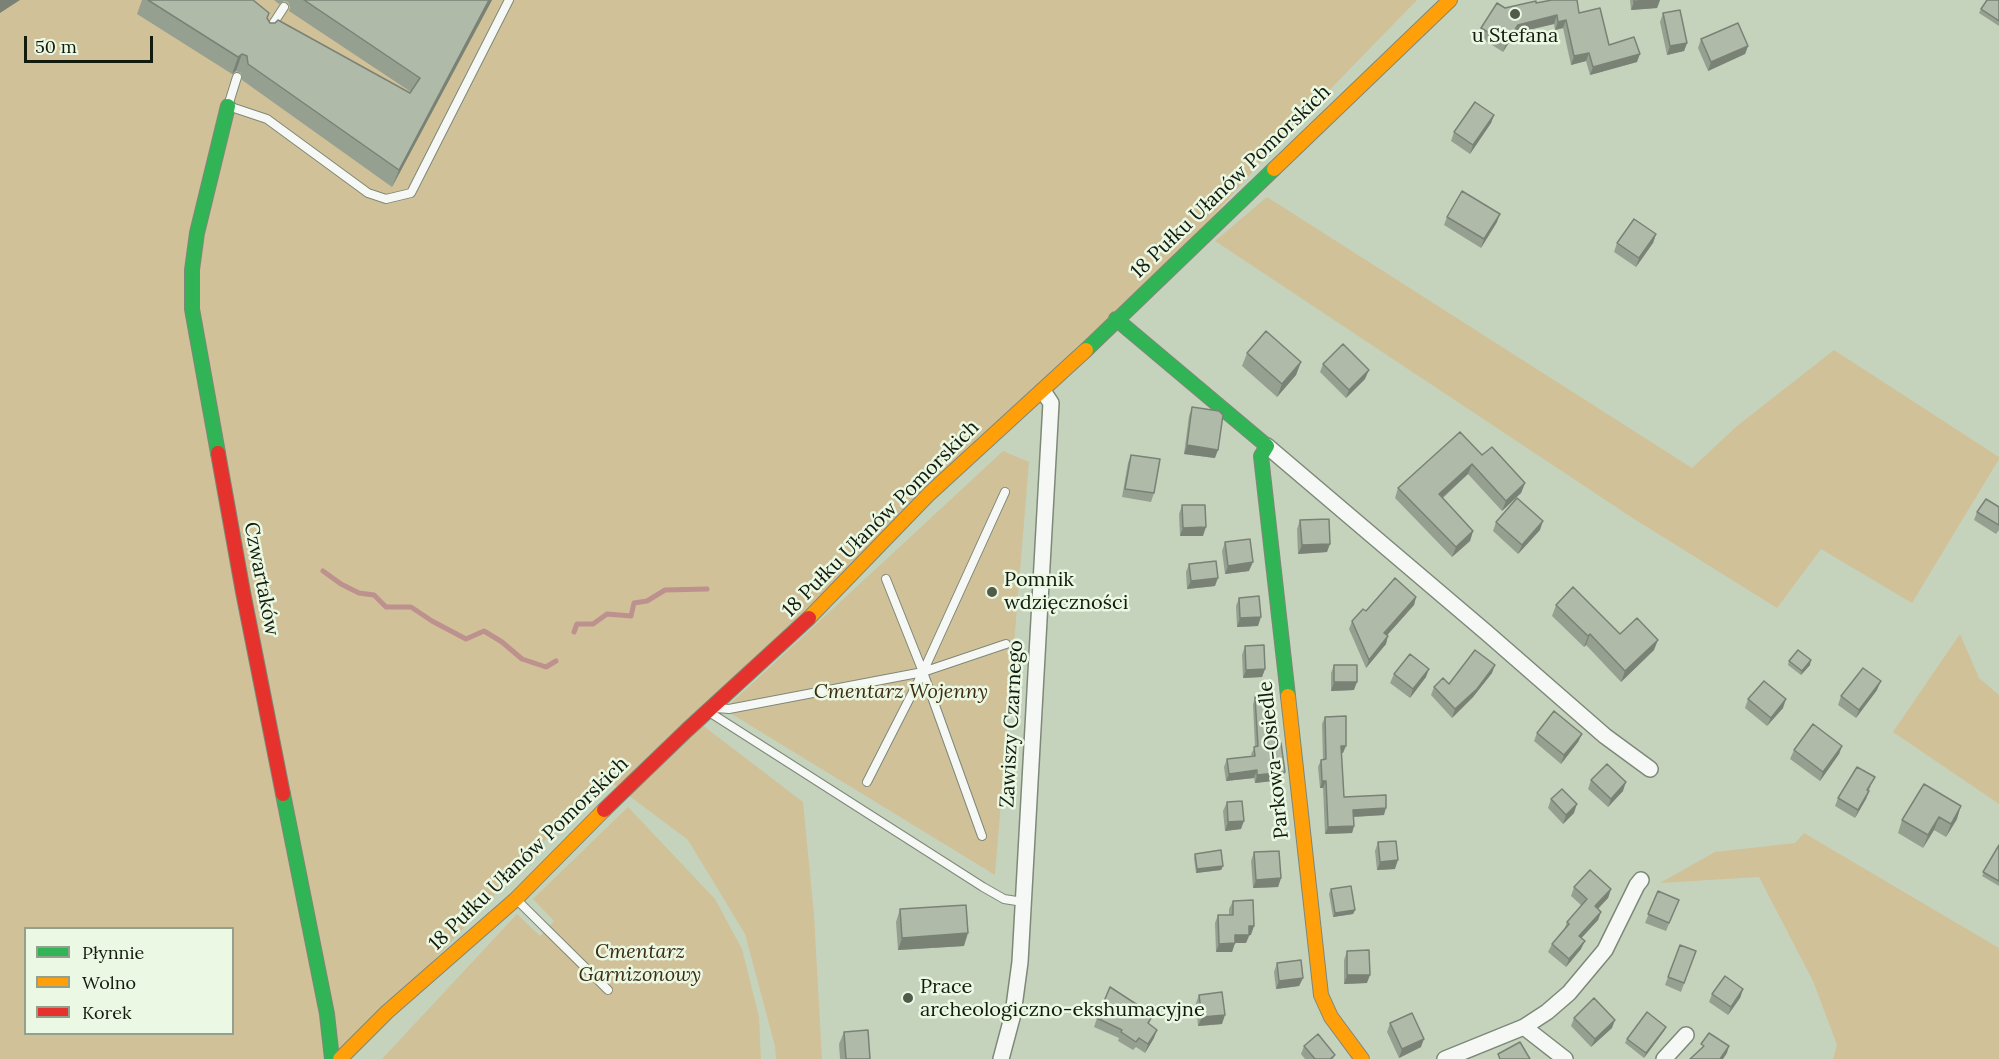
<!DOCTYPE html>
<html>
<head>
<meta charset="utf-8">
<style>
  body { margin:0 }
  #map { position:relative; width:1999px; height:1059px; overflow:hidden; background:#c5d3bd; font-family:Lora,serif }
  canvas { display:block }
  .legend { position:absolute; left:24px; top:927px; width:210px; height:108px; box-sizing:border-box; background:#ebf8e4; border:2px solid #94a08e; margin:0; padding:8px 10px; list-style:none; font-size:18px; color:#121b0c }
  .legend li { display:flex; align-items:center; gap:12px; height:30px }
  .legend b { width:30px; border:2px solid #94a08e }
  .scale { position:absolute; left:24px; top:36px; width:129px; height:27px; box-sizing:border-box; border:3px solid #121b0c; border-top:0; padding-left:8px; font-size:18px; line-height:21px; white-space:nowrap; color:#121b0c; -webkit-text-stroke:4px #ebf8e4; paint-order:stroke }
</style>
</head>
<body>
<div id="map">
<canvas width="1999" height="1059"></canvas>
<ul class="legend">
<li><b style="height:8px;background:#30b455"></b>Płynnie</li>
<li><b style="height:8px;background:#ff9f0a"></b>Wolno</li>
<li><b style="height:8px;background:#e5322d"></b>Korek</li>
</ul>
<div class="scale">50 m</div>
</div>
<script>
const ctx = document.querySelector('canvas').getContext('2d');
ctx.lineJoin = 'round';
function fillPath(path, color) { ctx.fillStyle = color; ctx.fill(path, 'evenodd'); }
const toPath = rows => new Path2D(rows.map(r => 'M' + r).join(''));
function stroke(path, color, width, dash) { ctx.strokeStyle = color; ctx.lineWidth = width; ctx.lineCap = dash ? 'butt' : 'round'; ctx.setLineDash(dash || []); ctx.stroke(path); }
function label(font, color, halo, rows, align = 'center') {
  ctx.font = font + ' Lora,serif'; ctx.lineWidth = 5; ctx.setLineDash([]); ctx.textBaseline = 'middle'; ctx.strokeStyle = halo; ctx.fillStyle = color; for (const [text, x, y, turn = 0] of rows) {
    ctx.save(); ctx.translate(x, y); ctx.rotate((+turn || 0) * Math.PI / 180); ctx.textAlign = isNaN(turn) ? turn : align; if (halo) ctx.strokeText(text, 0, 0); ctx.fillText(text, 0, 0); ctx.restore();
  }
}
fillPath(toPath([
  [0,0,1417,0,1279,142,1200,231,693,718,803,802,814,915,822,1059,776,1059,775,1046,745,934,688,840,604,777,342,1059,0,1059],
  [26,928,232,928,232,1034,26,1034],
  [1267,197,1692,468,1737,426,1834,350,1999,457,1999,459,1912,603,1821,549,1777,608,1631,517,1215,241],
  [1003,451,1029,462,995,875,730,713,729,705],
  [1960,634,1979,678,1999,695,1999,804,1893,732],
  [628,807,715,899,742,949,759,1017,761,1059,382,1059,517,914,540,936,547,929,554,921,533,899],
  [1804,833,1999,948,1999,1059,1833,1059,1837,1045,1813,981,1759,877,1660,883,1715,852,1795,843]
]), '#d1c198');
stroke(toPath([
  [323,571,341,584,359,593,374,595,386,607,411,607,432,621,466,639,484,631,502,642,522,659,546,667,556,661],
  [574,632,577,624,593,624,607,614,631,616,634,603,647,601,665,590,707,589]
]), '#bd918e', 5);
const lane = toPath([
  [269,30,284,7],
  [237,77,228,106,267,119,368,193,386,199,411,193,509,0],
  [886,579,923,672,982,836],
  [716,708,729,709,923,672,1006,644],
  [709,712,983,887,1004,899,1023,902],
  [867,782,923,672,1005,492],
  [517,900,608,990]
]);
const street = toPath([
  [1267,446,1487,633,1605,736,1650,769],
  [1524,1027,1565,1059],
  [1001,1059,1013,1014,1020,962,1051,403,1043,391],
  [1445,1059,1524,1027,1547,1012,1569,993,1605,950,1637,885,1641,880],
  [1664,1059,1686,1035]
]);
const fast = toPath([
  [1116,319,1267,446,1261,456,1288,696],
  [1086,350,1274,169],
  [218,453,192,309,192,270,197,233,228,106],
  [283,794,327,1014,332,1059]
]);
const slow = toPath([
  [1274,169,1450,0],
  [809,618,929,494,1086,350],
  [1288,696,1321,995,1331,1017,1362,1059],
  [340,1059,387,1012,516,899,604,810]
]);
const jam = toPath([
  [218,453,243,592,283,794],
  [604,810,687,730,809,618]
]);
stroke(lane, '#7e8878', 10);
stroke(street, '#7e8878', 18);
stroke(fast, '#7e8878', 16);
stroke(slow, '#7e8878', 16);
stroke(jam, '#7e8878', 16);
stroke(lane, '#f6f8f5', 8);
stroke(street, '#f6f8f5', 15);
stroke(fast, '#30b455', 14);
stroke(slow, '#ff9f0a', 14);
stroke(jam, '#e5322d', 14);
fillPath(toPath([
  [142,0,253,0,270,23,410,93,411,92,289,11,290,7,288,2,284,1,279,4,274,0,492,0,392,187,242,80,241,73,236,71,232,74,137,14],
  [1630,0,1660,0,1657,8,1631,10],
  [1999,0,1999,26,1979,13,1981,9],
  [1536,3,1579,13,1609,45,1637,62,1590,75,1586,61,1571,65,1563,28,1555,30,1554,24,1515,33,1503,52,1478,36,1481,28,1505,8],
  [1663,13,1687,43,1684,51,1667,55,1660,22],
  [1701,39,1748,46,1745,54,1708,71,1698,48],
  [1494,115,1491,123,1470,154,1451,141,1454,132],
  [1447,217,1497,222,1481,248,1444,225],
  [1656,234,1653,243,1636,267,1614,252,1617,243],
  [1247,353,1301,362,1296,375,1277,397,1242,366],
  [1323,364,1365,379,1346,398,1320,372],
  [1192,407,1215,458,1184,454,1189,416],
  [1131,455,1154,493,1151,502,1122,497,1128,463],
  [1482,455,1525,483,1521,493,1502,511,1468,474,1443,498,1473,531,1470,541,1452,557,1395,498,1398,488],
  [1182,505,1203,536,1180,536,1179,514],
  [1999,507,1999,530,1996,534,1974,520,1977,512],
  [1300,520,1327,552,1298,554,1297,529],
  [1496,522,1540,530,1518,554,1493,531],
  [1225,542,1249,571,1225,574,1222,551],
  [1189,564,1215,586,1187,589,1186,572],
  [1416,597,1414,605,1387,635,1386,644,1366,668,1349,629,1352,621,1366,611],
  [1239,598,1258,626,1237,627,1236,606],
  [1556,605,1620,634,1654,650,1621,682,1586,645,1584,647,1552,616],
  [1245,646,1265,669,1262,677,1243,678,1242,655],
  [1789,661,1810,665,1801,675,1788,665],
  [1334,665,1354,690,1331,691,1331,673],
  [1492,673,1473,697,1452,718,1431,695,1434,687],
  [1394,674,1426,677,1410,698,1390,683],
  [1877,690,1856,718,1838,705,1841,696],
  [1255,697,1275,744,1282,780,1255,783,1254,778,1226,781,1224,767,1227,759,1252,756,1251,754,1255,747,1253,705],
  [1748,699,1783,708,1767,726,1745,708],
  [1325,717,1343,753,1341,753,1344,797,1384,815,1354,817,1354,826,1352,833,1325,834,1323,788,1320,788,1318,767,1321,760,1323,760,1322,724],
  [1537,733,1582,734,1578,742,1561,764,1534,741],
  [1842,746,1839,754,1820,781,1790,759,1794,750],
  [1591,780,1623,791,1608,807,1588,789],
  [1924,784,1957,819,1946,837,1934,830,1923,848,1898,833,1902,820],
  [1871,786,1869,790,1866,799,1855,818,1835,806,1838,798],
  [1551,799,1574,813,1563,824,1548,808],
  [1227,802,1241,829,1225,831,1223,811],
  [1378,842,1395,869,1377,870,1375,851],
  [1999,845,1999,886,1982,876],
  [1254,852,1281,878,1278,887,1253,888,1251,861],
  [1195,854,1223,866,1221,870,1196,873,1194,858],
  [1574,887,1611,889,1608,898,1598,909,1601,912,1598,920,1581,938,1581,949,1566,967,1548,952,1552,944,1564,930,1567,922,1582,906,1571,896],
  [1331,889,1355,910,1353,914,1333,917,1329,894],
  [1658,891,1679,900,1666,931,1645,923],
  [1233,901,1254,926,1246,943,1235,943,1232,952,1216,952,1215,923,1218,915,1229,915,1229,909],
  [900,909,964,946,898,950,896,922],
  [1680,945,1696,951,1681,992,1665,985],
  [1347,951,1367,983,1344,984,1344,960],
  [1277,963,1303,978,1299,986,1276,989,1274,972],
  [1743,989,1740,998,1728,1015,1709,1002,1712,994],
  [1199,995,1222,1024,1198,1026,1196,1003],
  [1097,1018,1149,1024,1154,1038,1145,1053,1136,1047,1133,1050,1118,1041,1119,1038,1094,1027],
  [1574,1018,1612,1028,1591,1047,1571,1026],
  [1390,1023,1421,1047,1399,1058,1387,1032],
  [1664,1031,1644,1058,1625,1043,1627,1039],
  [844,1032,870,1059,840,1059,839,1044],
  [1304,1046,1335,1055,1333,1059,1305,1059,1301,1054]
]), '#96a091');
fillPath(toPath([
  [0,0,20,0,0,13],
  [489,0,492,0,392,187,399,170],
  [1653,0,1660,0,1657,8,1631,10,1634,2],
  [1557,15,1554,24,1515,33,1503,52,1506,43,1518,25],
  [1566,20,1563,28,1555,30,1558,22],
  [1687,43,1684,51,1667,55,1670,46],
  [1748,46,1745,54,1708,71,1711,62],
  [1589,53,1586,61,1571,65,1574,56],
  [242,54,236,71,232,74,238,57],
  [1640,54,1637,62,1590,75,1593,67],
  [1494,115,1491,123,1470,154,1473,145],
  [1500,214,1497,222,1481,248,1484,239],
  [1656,234,1653,243,1636,267,1639,258],
  [1301,362,1296,375,1277,397,1282,384],
  [1369,370,1365,379,1346,398,1349,390],
  [1187,445,1218,450,1215,458,1184,454],
  [1472,464,1468,474,1435,504,1439,494],
  [1525,483,1521,493,1502,511,1506,501],
  [1543,521,1540,530,1518,554,1522,545],
  [1206,527,1203,536,1180,536,1183,528],
  [1473,531,1470,541,1452,557,1456,547],
  [1330,544,1327,552,1298,554,1302,545],
  [1253,562,1249,571,1225,574,1228,566],
  [1218,578,1215,586,1187,589,1191,581],
  [1416,597,1414,605,1382,641,1384,633],
  [1261,617,1258,626,1237,627,1240,618],
  [1590,634,1586,645,1584,647,1588,636],
  [1388,636,1386,644,1366,668,1369,660],
  [1658,640,1654,650,1621,682,1625,671],
  [1811,660,1810,665,1801,675,1802,671],
  [1495,665,1492,673,1473,697,1452,718,1455,709],
  [1265,669,1262,677,1243,678,1246,670],
  [1429,669,1426,677,1410,698,1413,689],
  [1881,681,1877,690,1856,718,1859,710],
  [1334,682,1357,682,1354,690,1331,691],
  [1786,699,1783,708,1767,726,1771,718],
  [1582,734,1578,742,1561,764,1564,755],
  [1341,746,1346,746,1343,753,1338,753],
  [1842,746,1839,754,1820,781,1823,772],
  [1257,770,1254,778,1226,781,1229,774],
  [1285,772,1282,780,1255,783,1257,775],
  [1322,781,1326,781,1323,788,1320,788],
  [1626,782,1623,791,1608,807,1611,799],
  [1869,791,1866,799,1855,818,1858,810],
  [1577,804,1574,813,1563,824,1566,815],
  [1961,806,1957,819,1946,837,1951,824],
  [1386,808,1384,815,1351,817,1353,810],
  [1939,817,1934,830,1923,848,1928,835],
  [1244,821,1241,829,1225,831,1228,822],
  [1354,826,1352,833,1325,834,1328,827],
  [1398,860,1395,869,1377,870,1380,862],
  [1223,866,1221,870,1196,873,1197,869],
  [1281,878,1278,887,1253,888,1256,880],
  [1611,889,1608,898,1592,915,1595,906],
  [1355,910,1353,914,1333,917,1335,913],
  [1601,912,1598,920,1576,944,1579,936],
  [1249,926,1254,926,1251,935,1246,935],
  [968,933,964,946,898,950,902,938],
  [1235,935,1249,935,1246,943,1235,943,1232,952,1216,952,1219,944],
  [1585,941,1581,949,1566,967,1569,959],
  [1347,975,1370,975,1367,983,1344,984],
  [1303,978,1299,986,1276,989,1279,981],
  [1743,989,1740,998,1728,1015,1731,1007],
  [1225,1015,1222,1024,1198,1026,1202,1017],
  [1615,1020,1612,1028,1591,1047,1595,1039],
  [1666,1027,1664,1031,1644,1058,1646,1053],
  [1157,1030,1154,1038,1145,1053,1148,1044],
  [1424,1039,1421,1047,1399,1058,1402,1049],
  [1729,1046,1727,1053,1723,1059,1720,1059]
]), '#7a8276');
const building = toPath([
  [148,0,253,0,269,13,267,18,270,23,275,23,278,20,410,93,420,78,304,0,489,0,399,170,248,64,247,56,242,54,238,57,148,0],
  [1552,0,1577,0,1579,13,1600,8,1609,45,1634,37,1640,54,1593,67,1589,53,1574,56,1566,20,1558,22,1557,15,1518,25,1506,43,1481,28,1497,3,1505,8,1536,1,1536,3,1552,0],
  [1634,0,1653,0,1634,2,1634,0],
  [1987,0,1999,0,1999,21,1981,9,1987,0],
  [1680,10,1687,43,1670,46,1663,13,1680,10],
  [1738,23,1748,46,1711,62,1701,39,1738,23],
  [1475,102,1494,115,1473,145,1454,132,1475,102],
  [1462,191,1500,214,1484,239,1447,217,1462,191],
  [1634,219,1656,234,1639,258,1617,243,1634,219],
  [1266,331,1301,362,1282,384,1247,353,1266,331],
  [1343,344,1369,370,1349,390,1323,364,1343,344],
  [1192,407,1219,411,1223,415,1218,450,1187,445,1192,407],
  [1460,432,1482,455,1492,447,1525,483,1506,501,1472,464,1439,494,1473,531,1456,547,1398,488,1460,432],
  [1131,455,1160,459,1154,493,1125,489,1131,455],
  [1517,498,1543,521,1522,545,1496,522,1517,498],
  [1986,499,1999,507,1999,525,1977,512,1986,499],
  [1182,505,1205,505,1206,527,1183,528,1182,505],
  [1329,519,1330,544,1302,545,1300,520,1329,519],
  [1250,539,1253,562,1228,566,1225,542,1250,539],
  [1216,561,1218,578,1191,581,1189,564,1216,561],
  [1395,578,1416,597,1384,633,1388,636,1369,660,1352,621,1363,609,1366,611,1395,578],
  [1573,587,1620,634,1637,618,1658,640,1625,671,1590,634,1588,636,1556,605,1573,587],
  [1259,596,1261,617,1240,618,1239,598,1259,596],
  [1264,645,1265,669,1246,670,1245,646,1264,645],
  [1475,650,1495,665,1477,689,1455,709,1434,687,1443,678,1449,684,1475,650],
  [1798,650,1811,660,1802,671,1789,661,1798,650],
  [1410,654,1429,669,1413,689,1394,674,1410,654],
  [1334,665,1357,665,1357,682,1334,682,1334,665],
  [1863,668,1881,681,1859,710,1841,696,1863,668],
  [1764,681,1786,699,1771,718,1748,699,1764,681],
  [1272,696,1275,744,1281,743,1285,772,1257,775,1257,770,1229,774,1227,759,1255,756,1254,747,1258,746,1255,697,1272,696],
  [1554,711,1582,734,1564,755,1537,733,1554,711],
  [1346,716,1346,746,1341,746,1344,797,1386,795,1386,808,1353,810,1354,826,1328,827,1326,781,1322,781,1321,760,1326,759,1325,717,1346,716],
  [1813,724,1842,746,1823,772,1794,750,1813,724],
  [1607,764,1626,782,1611,799,1591,780,1607,764],
  [1857,767,1875,777,1867,790,1869,791,1858,810,1838,798,1857,767],
  [1924,784,1961,806,1951,824,1939,817,1928,835,1902,820,1924,784],
  [1562,789,1577,804,1566,815,1551,799,1562,789],
  [1242,801,1244,821,1228,822,1227,802,1242,801],
  [1396,841,1398,860,1380,862,1378,842,1396,841],
  [1999,845,1999,881,1983,872,1999,845],
  [1221,850,1223,866,1197,869,1195,854,1221,850],
  [1279,851,1281,878,1256,880,1254,852,1279,851],
  [1590,870,1611,889,1595,906,1601,912,1579,936,1585,941,1569,959,1552,944,1569,924,1567,922,1587,899,1574,887,1590,870],
  [1351,886,1355,910,1335,913,1331,889,1351,886],
  [1658,891,1679,900,1669,923,1648,914,1658,891],
  [1253,900,1254,926,1249,926,1249,935,1235,935,1235,943,1219,944,1218,915,1233,915,1233,901,1253,900],
  [966,905,968,933,902,938,900,909,966,905],
  [1680,945,1696,951,1684,983,1668,977,1680,945],
  [1369,950,1370,975,1347,975,1347,951,1369,950],
  [1301,960,1303,978,1279,981,1277,963,1301,960],
  [1725,976,1743,989,1731,1007,1712,994,1725,976],
  [1110,987,1153,1015,1148,1023,1157,1030,1148,1044,1139,1038,1136,1042,1121,1032,1122,1030,1097,1018,1110,987],
  [1222,992,1225,1015,1202,1017,1199,995,1222,992],
  [1594,998,1615,1020,1595,1039,1574,1018,1594,998],
  [1647,1012,1666,1027,1646,1053,1627,1039,1647,1012],
  [1412,1013,1424,1039,1402,1049,1390,1023,1412,1013],
  [868,1030,870,1059,846,1059,844,1032,868,1030],
  [1709,1033,1729,1046,1720,1059,1690,1059,1704,1046,1701,1044,1709,1033],
  [1318,1034,1335,1055,1330,1059,1315,1059,1304,1046,1318,1034],
  [1520,1042,1530,1059,1500,1059,1498,1054,1520,1042]
]);
fillPath(building, '#afbaa9');
stroke(building, '#7a8276', 1.5);
for (const [x, y, r, color] of [
  [1515,14,6,"#515b4a"],
  [992,592,6,"#515b4a"],
  [908,998,6,"#515b4a"]
]) { const dot = new Path2D(); dot.arc(x, y, r, 0, 2 * Math.PI); ctx.fillStyle = color; ctx.fill(dot); stroke(dot, '#ebf8e4', 2); }
label('20px', '#121b0c', '#ebf8e4', [
  ["u Stefana",1515,36,"center"],
  ["Pomnik",1004,580],
  ["wdzięczności",1004,603],
  ["Prace",920,987],
  ["archeologiczno-ekshumacyjne",920,1010]
], 'left');
label('20px', '#121b0c', '#ebf8e4', [
  ["18 Pułku Ułanów Pomorskich",1231,182,-44],
  ["18 Pułku Ułanów Pomorskich",881,519,-45],
  ["Czwartaków",261,579,79],
  ["Zawiszy Czarnego",1012,724,-87],
  ["Parkowa-Osiedle",1274,760,-96],
  ["18 Pułku Ułanów Pomorskich",529,854,-44]
]);
label('italic 20px', '#3d2b11', '#ebf8e4', [
  ["Cmentarz Wojenny",901,692],
  ["Cmentarz",640,952],
  ["Garnizonowy",640,975]
]);
</script>
</body>
</html>
